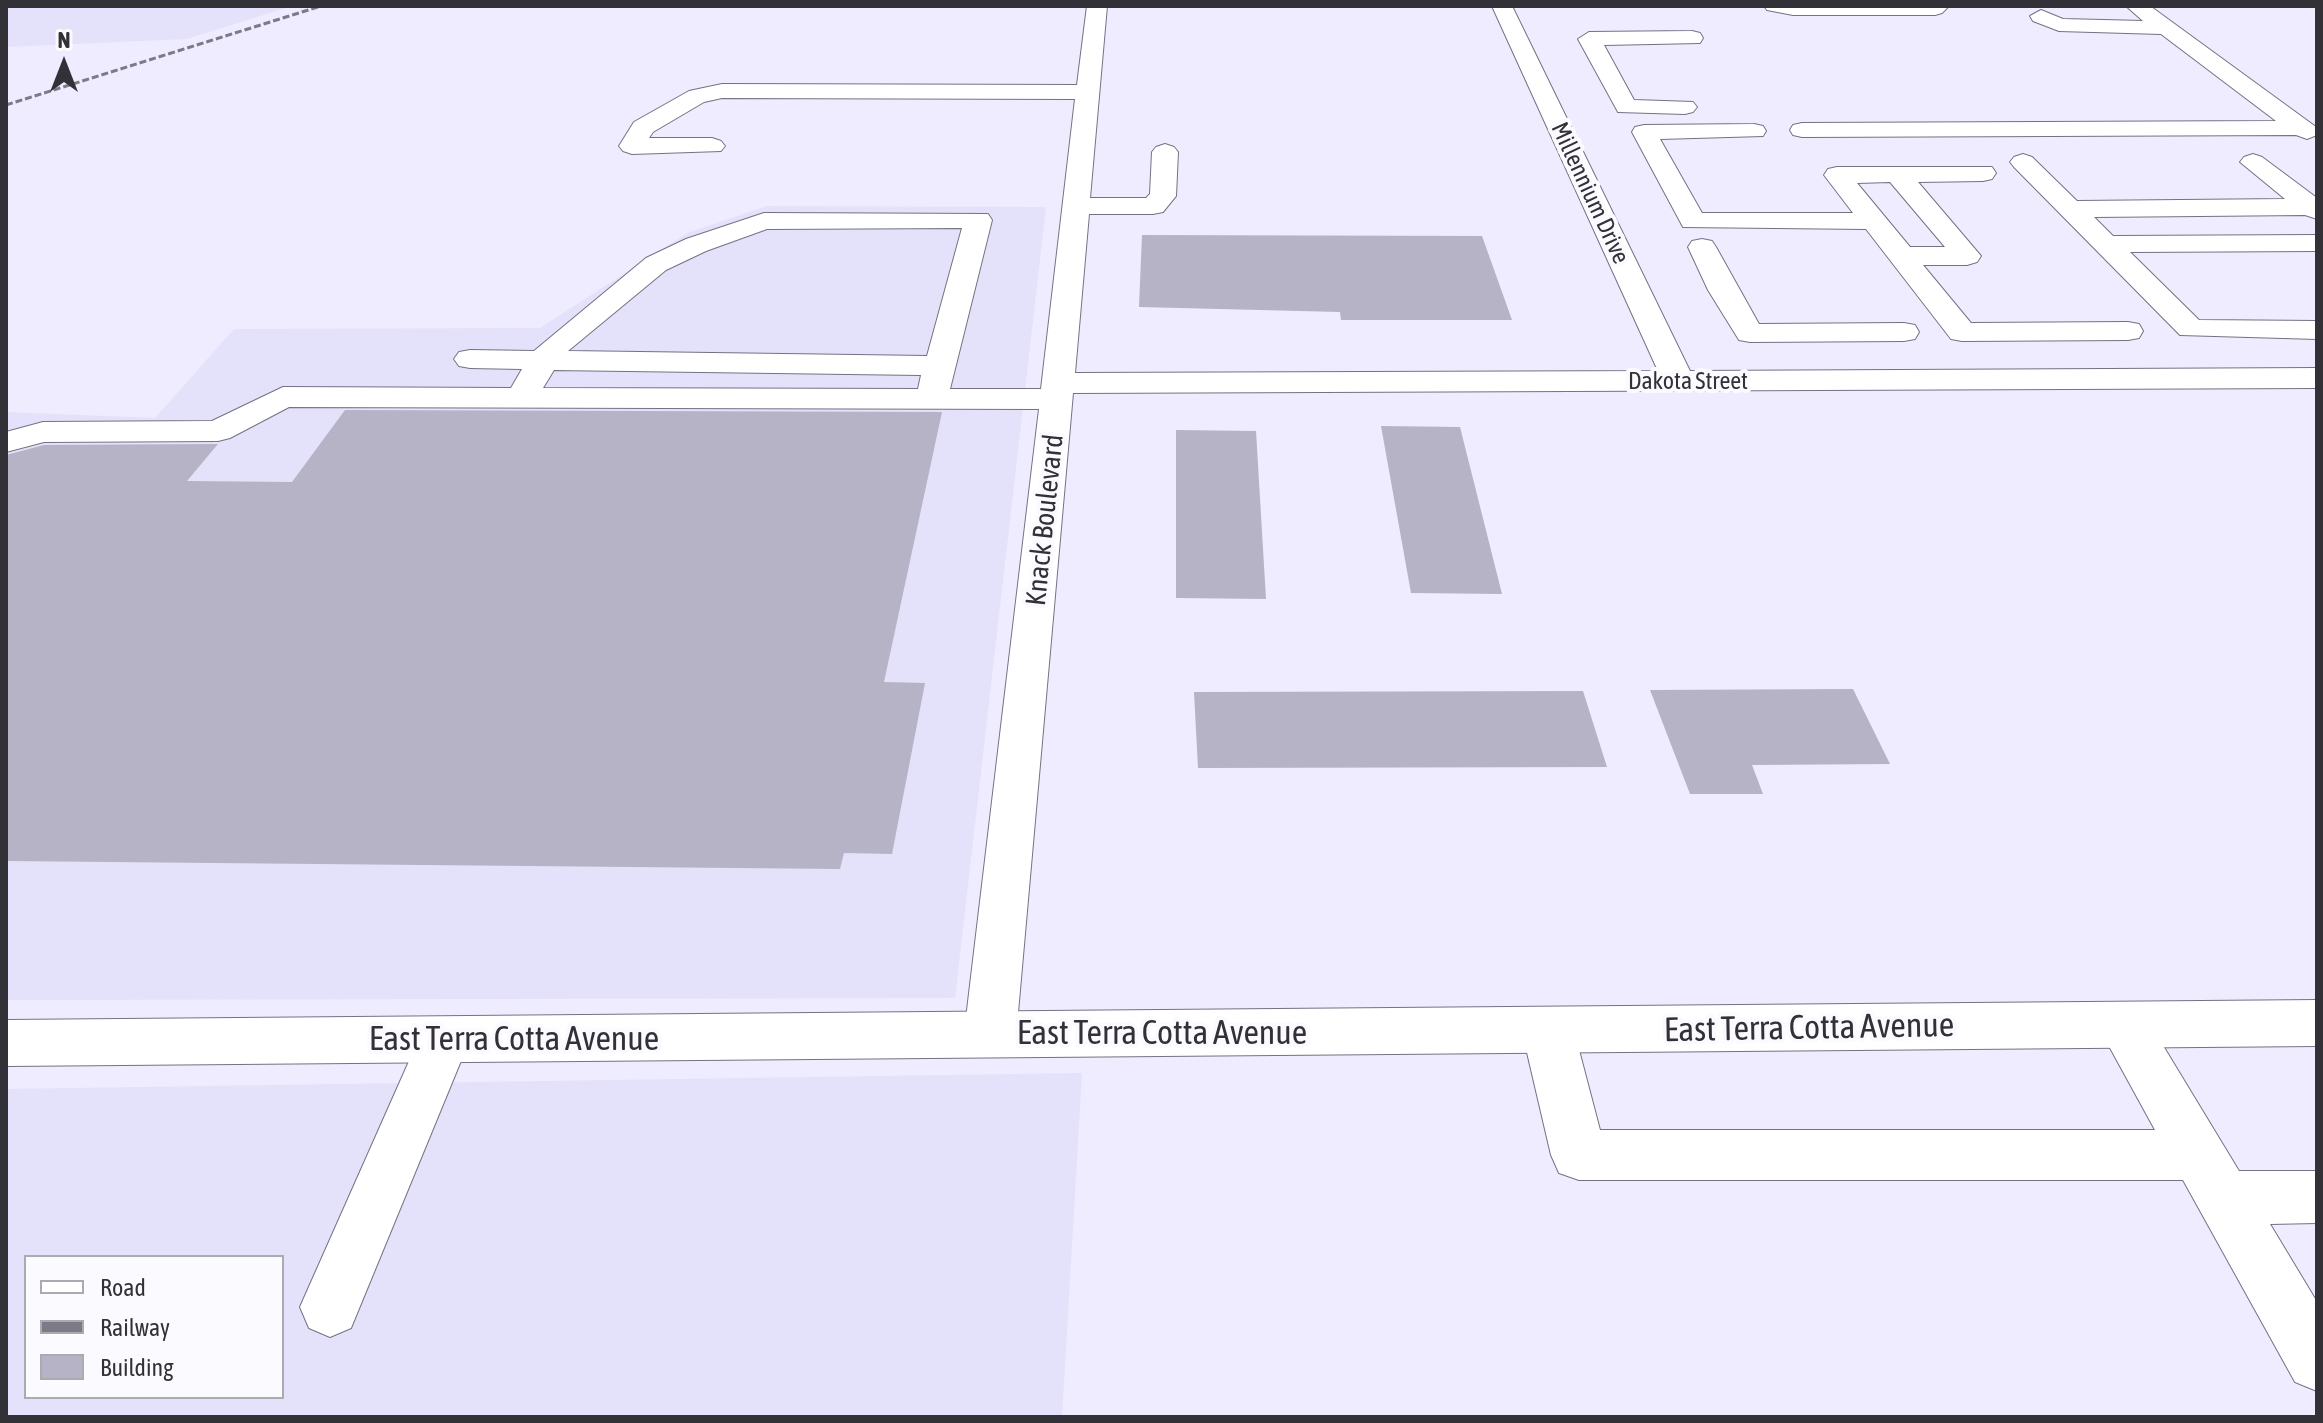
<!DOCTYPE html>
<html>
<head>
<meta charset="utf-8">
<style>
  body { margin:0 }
  #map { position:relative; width:2323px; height:1423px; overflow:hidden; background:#eeecfe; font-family:"Asap Condensed",sans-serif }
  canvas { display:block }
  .frame { position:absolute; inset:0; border:8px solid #323138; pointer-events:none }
  .legend { position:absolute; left:24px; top:1255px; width:260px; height:144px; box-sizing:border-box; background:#fbfbff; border:2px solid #abaaaf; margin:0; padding:10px 14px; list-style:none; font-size:24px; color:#323138 }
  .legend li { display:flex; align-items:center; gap:16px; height:40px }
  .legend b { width:40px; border:2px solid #abaaaf }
  .north { position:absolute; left:24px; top:24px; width:80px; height:80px; -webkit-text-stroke:6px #fbfbff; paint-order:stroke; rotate:0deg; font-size:22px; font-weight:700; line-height:32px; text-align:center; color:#323138 }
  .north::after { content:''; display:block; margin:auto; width:28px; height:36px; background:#323138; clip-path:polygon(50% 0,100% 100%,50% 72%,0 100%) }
</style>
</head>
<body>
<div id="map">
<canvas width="2323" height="1423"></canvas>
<div class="frame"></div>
<ul class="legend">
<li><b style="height:10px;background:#fff"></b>Road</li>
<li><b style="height:10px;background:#7c7a86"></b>Railway</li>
<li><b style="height:22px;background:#b5b3c5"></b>Building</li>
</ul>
<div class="north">N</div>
</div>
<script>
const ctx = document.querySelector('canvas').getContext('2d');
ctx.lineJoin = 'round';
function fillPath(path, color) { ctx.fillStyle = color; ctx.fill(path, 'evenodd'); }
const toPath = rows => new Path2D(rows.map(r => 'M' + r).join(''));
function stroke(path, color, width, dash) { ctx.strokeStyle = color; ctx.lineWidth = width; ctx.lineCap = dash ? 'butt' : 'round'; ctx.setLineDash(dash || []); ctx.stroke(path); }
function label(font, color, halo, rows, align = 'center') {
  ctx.font = font + ' "Asap Condensed",sans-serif'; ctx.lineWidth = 8; ctx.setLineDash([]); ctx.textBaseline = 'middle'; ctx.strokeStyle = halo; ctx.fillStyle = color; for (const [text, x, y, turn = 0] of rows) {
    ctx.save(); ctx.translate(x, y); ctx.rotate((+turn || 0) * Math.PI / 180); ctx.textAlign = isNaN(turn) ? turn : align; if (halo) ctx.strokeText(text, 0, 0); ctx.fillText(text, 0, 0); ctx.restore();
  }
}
fillPath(toPath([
  [6,6,292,6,187,39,6,47],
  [767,206,1046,207,955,998,6,1000,6,412,155,418,234,329,540,328,687,233],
  [1082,1073,1062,1417,6,1417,6,1089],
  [26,1257,282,1257,282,1397,26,1397]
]), '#e4e1fb');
fillPath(toPath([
  [1142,235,1482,236,1512,320,1341,320,1340,312,1139,307],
  [345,410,942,412,884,682,925,683,892,854,844,853,840,869,6,861,6,455,44,445,218,444,187,481,292,482],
  [1381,426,1460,427,1502,594,1411,593],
  [1176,430,1256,431,1266,599,1176,598],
  [1853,689,1890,764,1752,765,1763,794,1690,794,1650,690],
  [1583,691,1607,767,1198,768,1194,692]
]), '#b5b3c5');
const minor = toPath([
  [1087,6,1107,6,1090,198,1146,198,1150,194,1152,152,1156,147,1165,144,1174,147,1178,152,1176,196,1163,212,1153,214,1089,214,1075,373,1658,371,1492,6,1512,6,1690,371,2317,368,2317,388,1073,393,1016,1035,1008,1051,990,1057,972,1051,964,1035,1039,409,289,407,230,438,218,441,44,442,6,452,6,432,43,422,212,421,283,387,511,388,522,369,470,368,459,366,454,359,459,352,470,350,534,351,646,258,686,239,764,213,988,214,992,220,950,389,1041,389,1075,99,722,98,704,102,653,132,649,138,712,138,721,141,725,146,721,151,632,154,623,151,619,146,634,122,689,91,722,84,1077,85,1087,6],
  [962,228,927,356,568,351,666,270,706,251,767,229,962,228],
  [554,370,921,375,918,389,543,388,554,370],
  [1764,6,1949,6,1942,13,1935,15,1793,15,1767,10,1764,6],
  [2126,6,2150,6,2316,127,2317,135,2307,139,2296,135,1802,137,1793,135,1790,130,1793,125,1802,123,2276,121,2161,34,2059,31,2033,21,2030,16,2041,10,2063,19,2143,21,2126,6],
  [1692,31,1700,33,1703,38,1700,43,1604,45,1634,100,1693,102,1697,107,1693,112,1685,114,1618,112,1578,39,1589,32,1692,31],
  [1754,124,1763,126,1766,131,1763,136,1660,139,1702,213,1853,213,1824,175,1828,169,1837,167,1992,167,1996,173,1992,179,1983,181,1918,182,1981,256,1977,262,1967,265,1923,265,1971,323,2128,322,2139,324,2143,331,2139,338,2128,340,1962,341,1951,339,1866,229,1683,227,1632,132,1635,127,1644,125,1754,124],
  [1890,182,1945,247,1910,247,1857,183,1890,182],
  [2023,154,2032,157,2077,201,2285,199,2240,162,2244,157,2253,154,2262,157,2317,198,2317,219,2305,215,2094,217,2113,236,2317,235,2317,251,2130,252,2199,320,2317,321,2317,339,2180,335,2014,167,2010,162,2014,157,2023,154],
  [1702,239,1712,241,1716,247,1759,324,1904,323,1915,325,1919,332,1915,339,1904,341,1750,342,1739,340,1708,290,1688,247,1692,241,1702,239],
  [2124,1004,2142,1011,2239,1171,2317,1171,2317,1223,2270,1224,2317,1302,2317,1391,2295,1382,2183,1180,1579,1180,1559,1173,1551,1155,1522,1031,1530,1015,1548,1009,1566,1015,1574,1031,1600,1130,2155,1130,2098,1026,2106,1011,2124,1004],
  [444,1017,462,1023,470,1039,351,1328,330,1337,309,1328,300,1307,426,1023,444,1017]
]);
const major = toPath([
  [2317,1000,2317,1046,6,1066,6,1020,2317,1000]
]);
stroke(minor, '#747282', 2);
stroke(major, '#747282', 2);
fillPath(minor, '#fff');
fillPath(major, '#fff');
stroke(toPath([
  [6,105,321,6]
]), '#7c7a86', 3, [7, 3]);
label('24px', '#323138', '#fbfbff', [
  ["Millennium Drive",1590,193,65],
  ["Dakota Street",1688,381]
]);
label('28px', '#323138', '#fbfbff', [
  ["Knack Boulevard",1045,520,-84]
]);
label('34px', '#323138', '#fbfbff', [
  ["East Terra Cotta Avenue",1809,1028,-1],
  ["East Terra Cotta Avenue",1162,1033],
  ["East Terra Cotta Avenue",514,1039]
]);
</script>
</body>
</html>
